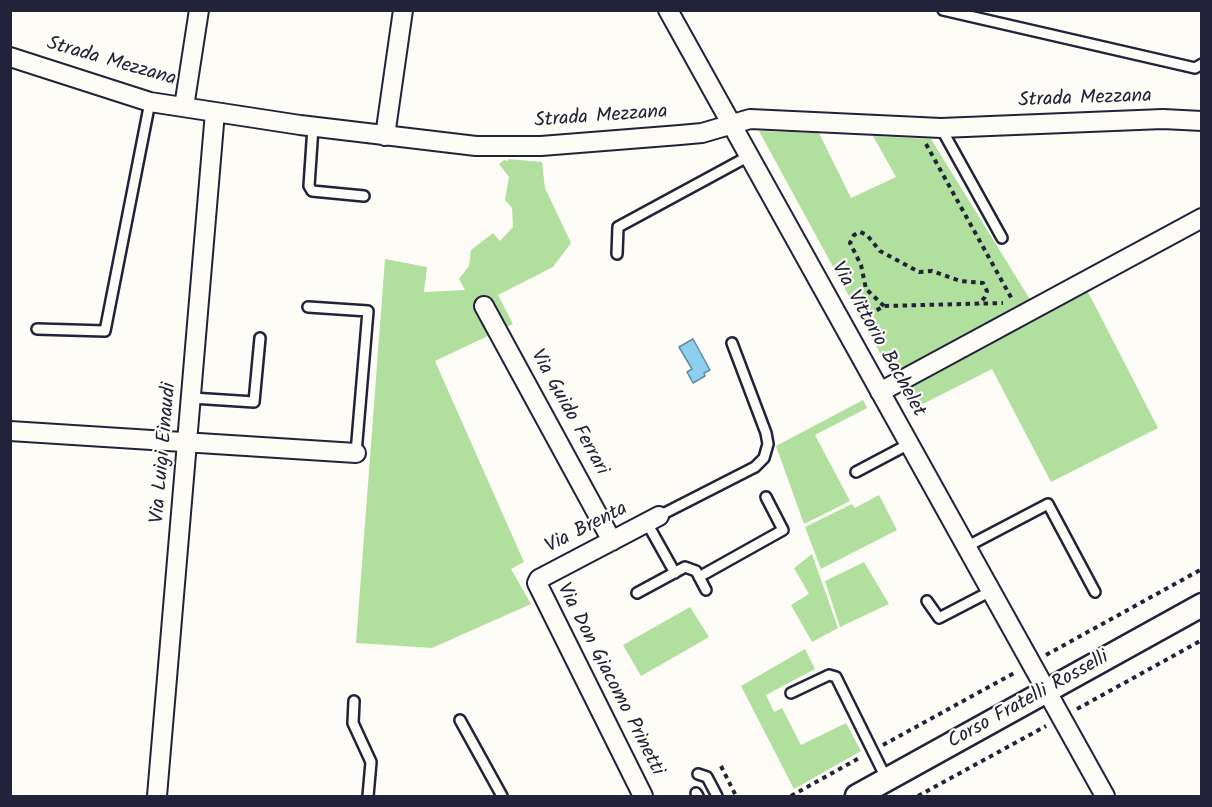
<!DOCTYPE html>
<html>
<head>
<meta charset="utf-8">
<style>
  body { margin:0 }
  #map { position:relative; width:1212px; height:807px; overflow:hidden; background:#fdfcf7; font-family:Kalam,sans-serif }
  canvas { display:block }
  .frame { position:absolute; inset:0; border:12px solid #22223b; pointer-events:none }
</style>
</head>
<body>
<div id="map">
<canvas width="1212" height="807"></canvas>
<div class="frame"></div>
</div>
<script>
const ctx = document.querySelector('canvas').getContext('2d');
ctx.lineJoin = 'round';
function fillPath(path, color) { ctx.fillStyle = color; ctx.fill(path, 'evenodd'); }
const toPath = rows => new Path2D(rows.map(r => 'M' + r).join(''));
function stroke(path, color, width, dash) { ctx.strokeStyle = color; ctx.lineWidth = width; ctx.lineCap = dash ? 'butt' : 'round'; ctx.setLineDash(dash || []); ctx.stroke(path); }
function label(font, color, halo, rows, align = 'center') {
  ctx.font = font + ' Kalam,sans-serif'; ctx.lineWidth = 4.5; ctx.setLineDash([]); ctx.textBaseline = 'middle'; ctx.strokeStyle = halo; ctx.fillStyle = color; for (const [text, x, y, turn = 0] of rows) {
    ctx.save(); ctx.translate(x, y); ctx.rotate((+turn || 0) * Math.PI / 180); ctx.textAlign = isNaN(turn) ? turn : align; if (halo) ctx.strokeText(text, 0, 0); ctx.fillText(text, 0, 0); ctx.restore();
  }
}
fillPath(toPath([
  [759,131,819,133,851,198,896,177,873,136,931,139,1039,314,1087,290,1158,428,1051,482,992,369,911,410],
  [508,159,542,162,545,188,571,243,553,267,498,295,513,324,435,361,524,562,511,569,531,604,432,648,356,643,385,259,427,267,424,292,465,290,459,279,469,266,471,250,493,233,500,241,513,227,512,208,505,200,509,177,499,164,504,160,508,161],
  [863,400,867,408,815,435,850,501,804,524,776,446],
  [879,495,897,530,821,569,805,527,852,504,855,508],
  [812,554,838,628,812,642,791,605,809,594,794,568],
  [864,562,889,604,840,627,825,581],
  [690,607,709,637,641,676,623,645],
  [805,649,815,669,766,695,774,712,782,708,801,745,846,723,861,751,794,789,741,686]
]), '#b1df9e');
const water = toPath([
  [693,339,710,370,704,373,705,376,693,383,687,372,692,369,679,347,693,339]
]);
fillPath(water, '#8dcfee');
stroke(water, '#628aa6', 1.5);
const service = toPath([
  [943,10,1195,68,1202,64],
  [313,127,309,186,312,191,364,196],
  [941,128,1002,238],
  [617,254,618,227,749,156],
  [308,307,368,311,356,453],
  [37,329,105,331,150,102],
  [192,398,254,402,260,338],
  [856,472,909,444],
  [659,516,755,467,764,458,768,444,766,433,732,343],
  [647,523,675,573],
  [966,547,1048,504,1095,592],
  [699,577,783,530,766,497],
  [637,593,685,567,696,571,706,590],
  [927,601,939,618,991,591],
  [791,693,829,675,836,677,886,778],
  [354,701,353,723,371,762,368,796],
  [460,720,502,796],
  [698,774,707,777,717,796],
  [696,793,698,796]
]);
const minor = toPath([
  [668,10,1105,796],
  [10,57,150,102,300,125,476,146,541,146,680,135,702,133,750,119,941,128,1163,119,1202,121],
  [184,107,199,10],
  [385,136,403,10],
  [484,306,612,541],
  [880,392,1202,218],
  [10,431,356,453],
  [157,796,215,112],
  [643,796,537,583,539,579,659,516]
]);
const tertiary = toPath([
  [857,796,1202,605]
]);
stroke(service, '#22223b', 14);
stroke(minor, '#22223b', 22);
stroke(tertiary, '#22223b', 27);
stroke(toPath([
  [926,144,1013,301],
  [884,306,866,289,861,265,850,243,854,235,860,232,867,235,880,251,919,272,932,271,960,281,983,283,987,291,985,297,979,304],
  [861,319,884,306,1003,303],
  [1046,655,1202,569],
  [1077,709,1202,640],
  [883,745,1016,672],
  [721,766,736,796],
  [791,796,861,757],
  [918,796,1046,726]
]), '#22223b', 4, [4.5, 4.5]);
stroke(service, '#fdfcf7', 9);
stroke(minor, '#fdfcf7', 18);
stroke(tertiary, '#fdfcf7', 22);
label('20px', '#22223b', '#fdfcf7', [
  ["Strada Mezzana",111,63,16],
  ["Strada Mezzana",1085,100,-2],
  ["Strada Mezzana",601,118,-4],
  ["Via Vittorio Bachelet",877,340,61],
  ["Via Guido Ferrari",568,413,61],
  ["Via Luigi Einaudi",165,453,-85],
  ["Via Brenta",587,529,-27],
  ["Via Don Giacomo Prinetti",609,680,63],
  ["Corso Fratelli Rosselli",1029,701,-29]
]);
</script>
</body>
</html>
